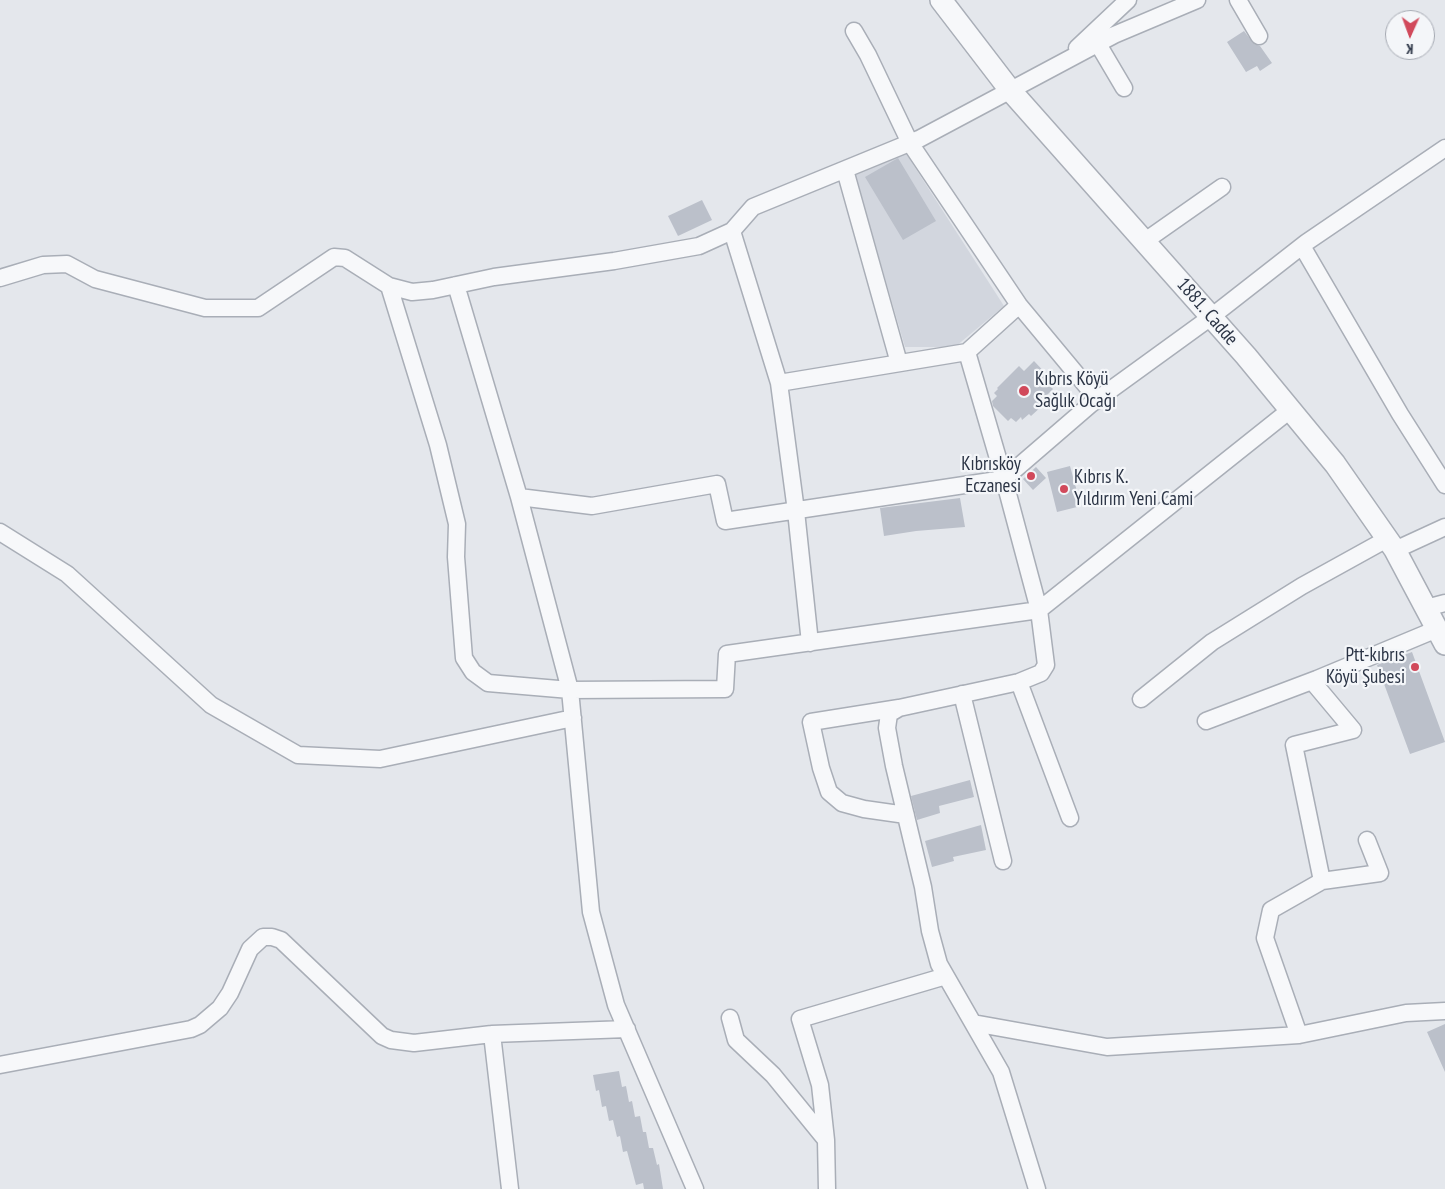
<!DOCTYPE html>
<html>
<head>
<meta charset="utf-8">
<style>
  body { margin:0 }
  #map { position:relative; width:1445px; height:1189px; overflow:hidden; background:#e4e7ec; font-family:"PT Sans Narrow",sans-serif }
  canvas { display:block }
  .north { position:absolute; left:1385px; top:10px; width:50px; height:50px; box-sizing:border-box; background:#f4f6f9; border:1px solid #a4a8b1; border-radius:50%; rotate:182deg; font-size:14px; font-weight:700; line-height:20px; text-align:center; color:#2b3445 }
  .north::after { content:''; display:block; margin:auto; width:18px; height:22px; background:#d1495b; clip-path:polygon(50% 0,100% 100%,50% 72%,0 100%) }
</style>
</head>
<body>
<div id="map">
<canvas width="1445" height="1189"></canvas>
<div class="north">K</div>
</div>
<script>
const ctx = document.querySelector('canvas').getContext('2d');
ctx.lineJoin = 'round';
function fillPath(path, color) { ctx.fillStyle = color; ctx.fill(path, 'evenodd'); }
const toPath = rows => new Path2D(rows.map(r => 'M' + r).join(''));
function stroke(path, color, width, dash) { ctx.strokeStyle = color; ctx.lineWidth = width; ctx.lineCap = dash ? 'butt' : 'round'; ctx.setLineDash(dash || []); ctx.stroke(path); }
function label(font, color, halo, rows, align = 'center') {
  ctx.font = font + ' "PT Sans Narrow",sans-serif'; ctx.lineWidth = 4.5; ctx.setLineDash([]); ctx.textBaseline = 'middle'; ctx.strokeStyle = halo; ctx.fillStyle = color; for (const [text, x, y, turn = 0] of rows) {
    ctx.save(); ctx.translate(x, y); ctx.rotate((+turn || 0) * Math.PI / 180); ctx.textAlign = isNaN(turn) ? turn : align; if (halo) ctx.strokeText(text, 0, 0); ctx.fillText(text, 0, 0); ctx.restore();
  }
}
fillPath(toPath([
  [905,152,1004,306,955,347,905,347,855,175]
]), '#d2d6de');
fillPath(toPath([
  [1244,31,1254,44,1260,46,1272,63,1260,71,1257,66,1246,72,1227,42],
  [898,158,936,221,903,240,865,177],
  [702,200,712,220,678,236,668,216],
  [1034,361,1053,381,1049,385,1053,389,1047,395,1049,396,1040,404,1042,406,1031,416,1029,414,1022,420,1021,417,1016,422,1011,418,1008,421,993,406,992,401,997,396,994,393,998,389,997,388,1019,366,1024,371],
  [1070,466,1081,506,1057,512,1047,472],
  [1036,467,1046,478,1033,490,1023,479],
  [960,498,965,527,916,531,884,536,880,508],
  [1412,652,1445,742,1410,754,1377,665],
  [970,780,974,797,939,806,940,813,917,820,911,796],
  [981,825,986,850,953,857,954,861,932,867,925,841],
  [1445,1024,1445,1072,1427,1032],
  [619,1071,622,1087,626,1086,629,1102,632,1101,635,1117,640,1116,643,1132,646,1132,649,1148,653,1148,657,1165,659,1164,663,1189,644,1189,643,1183,636,1185,627,1151,623,1152,620,1136,617,1137,613,1120,609,1121,606,1106,602,1107,599,1090,596,1091,593,1075]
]), '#bbc0ca');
const minor = toPath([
  [1238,0,1259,36],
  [854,31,868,55,910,143,1019,305,1098,400],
  [1098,44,1124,88],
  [1077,48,1128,0],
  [845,170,899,363],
  [732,231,779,383,796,511,810,643],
  [1145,241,1222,187],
  [1302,246,1400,414,1445,485],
  [0,278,43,265,67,264,95,279,205,308,258,308,334,257,345,258,389,286,412,292,433,290,494,277,614,261,699,246,732,231,753,207,919,139,1114,35,1197,0],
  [456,285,519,497,570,690,591,912,616,1005,695,1189],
  [389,286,438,445,457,524,456,557,464,658,473,672,488,683,570,690,725,689,727,654,1039,610,1290,410],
  [967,352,1004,479,1039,610,1046,665,1041,673,1019,682,899,708,889,714,887,728,894,766,923,887,930,931,939,964,1001,1072,1037,1189],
  [779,383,967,352,1019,305],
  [519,497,592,506,717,484,725,521,1004,479,1091,404,1211,317,1307,242,1445,148],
  [0,532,67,574,211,705,298,755,380,759,573,718],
  [1395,550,1445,527],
  [1426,608,1445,603],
  [1312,681,1353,730,1294,745,1322,881],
  [1019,682,1070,818],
  [962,694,1003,861],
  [1141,699,1212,642,1302,586,1387,539],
  [899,708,811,722,821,768,829,792,842,803,864,809,906,815],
  [1206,721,1317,679,1437,629],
  [730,1018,736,1040,773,1075,826,1140],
  [973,1023,1107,1047,1299,1035,1406,1013,1445,1011],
  [492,1034,510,1189],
  [1299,1035,1265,938,1271,910,1322,881,1380,873,1367,840],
  [0,1065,191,1029,200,1025,220,1008,230,993,250,949,263,937,272,937,281,940,382,1036,391,1040,414,1043,492,1034,627,1029],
  [827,1189,826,1140,820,1085,800,1019,946,976]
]);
const tertiary = toPath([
  [941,0,1010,90,1246,356,1335,464,1395,550,1445,644]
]);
stroke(minor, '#a9aeb7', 19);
stroke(tertiary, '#a9aeb7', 24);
stroke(minor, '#f7f8fa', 16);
stroke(tertiary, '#f7f8fa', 21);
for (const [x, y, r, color] of [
  [1024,391,6,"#d1495b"],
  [1031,476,5,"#d1495b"],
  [1064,489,5,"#d1495b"],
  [1415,667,5,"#d1495b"]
]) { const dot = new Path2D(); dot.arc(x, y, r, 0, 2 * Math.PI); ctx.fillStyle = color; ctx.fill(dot); stroke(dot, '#f4f6f9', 2); }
label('19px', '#2b3445', '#f4f6f9', [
  ["1881. Cadde",1207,312,49]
]);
label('19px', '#2b3445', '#f4f6f9', [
  ["Kıbrıs Köyü",1035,380],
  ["Sağlık Ocağı",1035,402],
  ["Kıbrısköy",1021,465,"right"],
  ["Eczanesi",1021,487,"right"],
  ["Kıbrıs K.",1074,478],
  ["Yıldırım Yeni Cami",1074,500],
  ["Ptt-kıbrıs",1405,656,"right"],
  ["Köyü Şubesi",1405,678,"right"]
], 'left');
</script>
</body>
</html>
